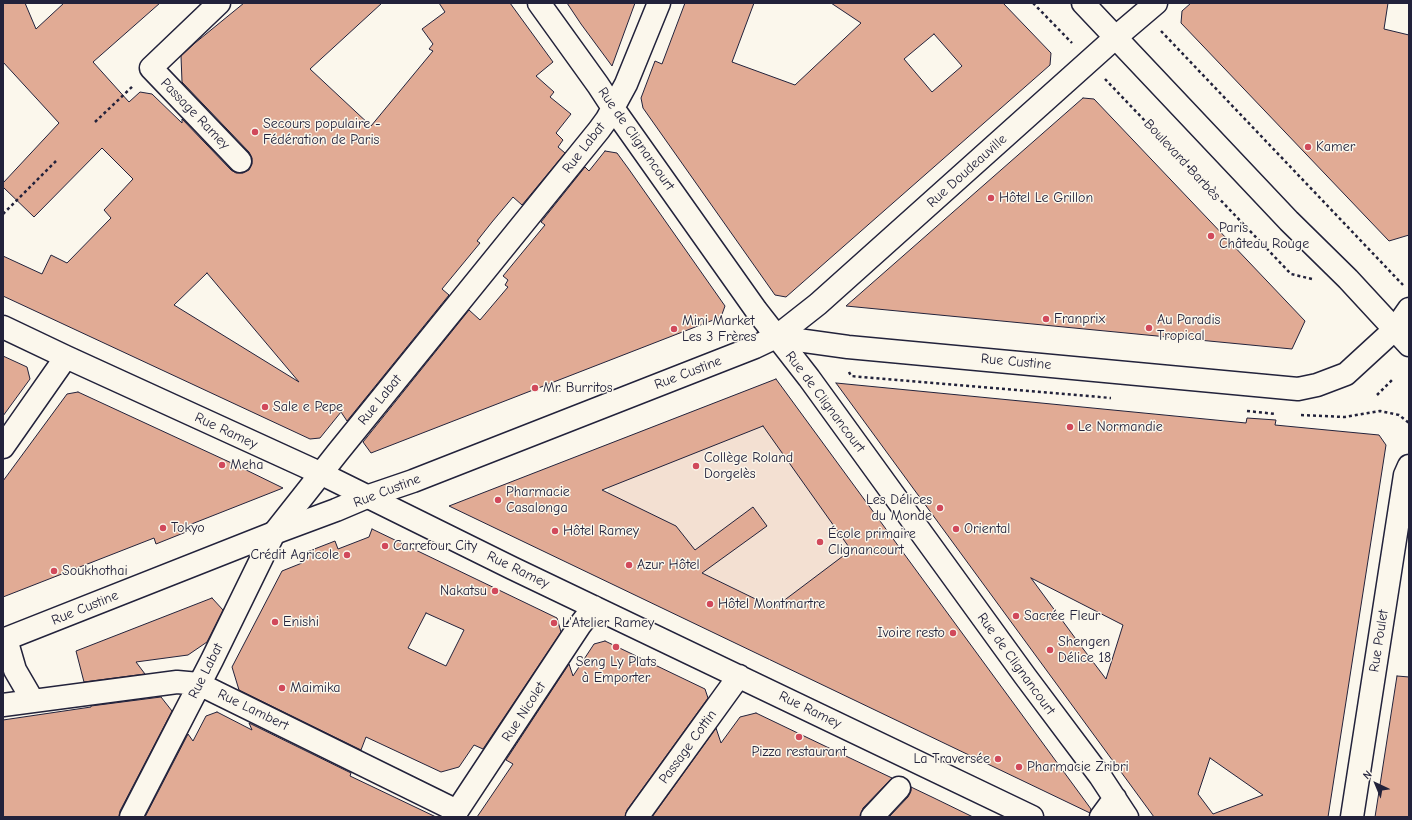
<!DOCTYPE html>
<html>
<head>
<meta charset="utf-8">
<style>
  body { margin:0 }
  #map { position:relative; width:1412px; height:820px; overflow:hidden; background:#fbf7ec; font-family:"Comic Neue",sans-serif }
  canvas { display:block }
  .frame { position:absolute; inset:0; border:4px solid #22223b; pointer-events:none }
  .north { position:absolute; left:1356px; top:764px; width:40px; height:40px; -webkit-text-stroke:3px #fbf7ec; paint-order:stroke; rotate:316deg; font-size:11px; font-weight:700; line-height:16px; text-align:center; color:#22223b }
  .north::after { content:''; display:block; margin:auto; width:14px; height:18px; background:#22223b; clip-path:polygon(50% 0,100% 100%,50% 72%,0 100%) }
</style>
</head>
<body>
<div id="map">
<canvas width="1412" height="820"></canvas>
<div class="frame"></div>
<div class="north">N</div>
</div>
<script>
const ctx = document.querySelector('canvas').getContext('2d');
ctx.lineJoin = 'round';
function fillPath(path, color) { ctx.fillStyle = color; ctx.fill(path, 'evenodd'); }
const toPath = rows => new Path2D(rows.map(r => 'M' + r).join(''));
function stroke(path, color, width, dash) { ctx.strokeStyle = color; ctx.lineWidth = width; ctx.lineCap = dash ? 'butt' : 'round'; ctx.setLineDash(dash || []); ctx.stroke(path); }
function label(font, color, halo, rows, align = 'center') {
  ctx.font = font + ' "Comic Neue",sans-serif'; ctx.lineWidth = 3; ctx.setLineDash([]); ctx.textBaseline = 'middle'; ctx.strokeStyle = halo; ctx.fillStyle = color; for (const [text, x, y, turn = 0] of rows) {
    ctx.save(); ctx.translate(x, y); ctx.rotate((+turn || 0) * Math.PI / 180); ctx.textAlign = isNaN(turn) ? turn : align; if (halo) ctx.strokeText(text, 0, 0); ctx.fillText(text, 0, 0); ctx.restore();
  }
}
fillPath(toPath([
  [776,379,906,557,875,580,827,633,599,523,609,487,595,449]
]), '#f3e0d2');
const building = toPath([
  [3,3,25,3,36,29,64,3,160,3,93,62,129,102,140,92,152,94,182,123,182,119,231,170,236,173,243,173,249,170,252,164,252,158,249,152,182,82,181,56,195,43,244,3,382,3,310,69,371,126,433,51,429,49,433,44,422,29,445,12,439,3,510,3,553,62,536,76,554,92,550,97,571,114,556,133,563,140,558,147,565,153,522,205,513,197,492,222,477,241,480,243,442,289,449,295,347,421,341,412,320,438,310,439,3,296,3,256,42,274,51,255,67,263,111,218,104,210,133,179,102,148,34,217,3,187,3,183,59,123,3,62,3,3],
  [207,273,299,382,174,305,207,273],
  [567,3,635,3,612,66,581,24,567,3],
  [685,3,754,3,732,62,795,85,861,23,831,3,1003,3,1051,53,1050,65,786,297,775,295,643,108,641,98,655,61,662,64,685,3],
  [934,34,962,66,932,92,904,59,934,34],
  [1191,3,1388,3,1384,29,1409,35,1409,235,1389,241,1181,23,1182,11,1191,3],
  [1083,98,1094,99,1305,321,1292,349,846,306,1083,98],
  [605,151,617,153,628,168,725,306,721,317,371,453,363,442,469,310,480,320,508,287,505,285,508,280,503,276,545,225,541,222,585,167,589,171,605,151],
  [3,356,27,367,30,379,3,416,3,356],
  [776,379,1091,809,1090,813,449,506,776,379],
  [763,426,851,550,774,608,702,573,767,526,753,507,695,550,676,526,602,490,763,426],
  [836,383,1246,423,1247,418,1276,420,1275,425,1379,435,1386,445,1328,817,1154,817,836,383],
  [1031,578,1123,625,1106,679,1081,646,1031,578],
  [1210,758,1263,795,1213,814,1198,794,1210,758],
  [78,392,238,466,283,488,184,527,186,532,156,544,154,538,3,597,3,481,67,394,78,392],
  [372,529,557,618,561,632,483,749,474,745,459,767,441,772,366,737,361,750,239,690,232,667,282,571,302,563,299,555,335,541,338,549,369,537,372,529],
  [426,613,464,630,446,666,408,648,426,613],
  [212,598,223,610,207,642,188,655,136,662,145,674,84,682,76,651,212,598],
  [605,641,705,689,708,698,627,810,625,817,477,817,513,764,506,760,569,664,573,676,594,644,605,641],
  [1397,676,1409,677,1409,817,1375,817,1397,676],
  [161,697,172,711,120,811,119,817,3,817,3,720,91,707,91,706,161,697],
  [217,712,252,730,249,723,351,773,350,776,436,817,145,817,188,734,193,741,206,716,217,712],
  [756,713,829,748,892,778,863,808,860,817,652,817,716,728,721,743,740,717,756,713],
  [911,787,934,798,973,817,889,817,908,797,911,791,911,787]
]);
fillPath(building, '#e1ab95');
stroke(building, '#22223b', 1);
const street = toPath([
  [219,3,151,68,240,161],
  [539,3,598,85,613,108,756,310,809,378,1025,676,1100,776,1127,817],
  [3,327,66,357,322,474,512,568,1032,817],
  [1395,329,1409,309],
  [776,337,818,304,1116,37],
  [3,447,66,357],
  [6,639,15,670,33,701],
  [3,705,177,682,199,684,457,811],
  [131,817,212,660,274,533,338,452,599,130,607,119,626,84,659,3],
  [453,817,580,625,594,607],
  [637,817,739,676],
  [872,817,899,788],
  [1101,817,1115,798],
  [1352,817,1405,475,1409,466]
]);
const secondary = toPath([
  [1116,37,1156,3],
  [3,640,274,533,336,510,369,496,413,481,755,347,776,337,848,347,1298,389,1317,385,1346,374,1395,329]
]);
const primary = toPath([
  [1083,3,1289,221,1348,279,1409,345]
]);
stroke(street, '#22223b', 25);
stroke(secondary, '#22223b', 25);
stroke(primary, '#22223b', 25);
stroke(toPath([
  [1033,3,1072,43],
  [1161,31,1403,285],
  [1105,79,1291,274,1312,279],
  [95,122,134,85],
  [3,214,56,161],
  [849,372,851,376,1111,398],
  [1377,395,1392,380],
  [1247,411,1276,414],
  [1301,415,1345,417,1380,411,1399,415,1409,423]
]), '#22223b', 2.5, [3, 3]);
stroke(street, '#fbf7ec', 22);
stroke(secondary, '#fbf7ec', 22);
stroke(primary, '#fbf7ec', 22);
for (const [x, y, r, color] of [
  [255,132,4,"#d1495b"],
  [1308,147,4,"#d1495b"],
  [991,198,4,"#d1495b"],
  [1211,236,4,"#d1495b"],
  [1046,319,4,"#d1495b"],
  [1149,328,4,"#d1495b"],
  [674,329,4,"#d1495b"],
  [535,388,4,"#d1495b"],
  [265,407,4,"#d1495b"],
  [1070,427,4,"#d1495b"],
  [222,465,4,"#d1495b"],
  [696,466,4,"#d1495b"],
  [498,500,4,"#d1495b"],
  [940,508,4,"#d1495b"],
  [163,528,4,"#d1495b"],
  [956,529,4,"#d1495b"],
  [555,531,4,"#d1495b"],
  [820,542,4,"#d1495b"],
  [385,546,4,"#d1495b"],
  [347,555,4,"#d1495b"],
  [629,565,4,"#d1495b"],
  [54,571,4,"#d1495b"],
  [495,591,4,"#d1495b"],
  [710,604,4,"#d1495b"],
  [1016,616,4,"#d1495b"],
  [275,622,4,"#d1495b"],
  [554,623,4,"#d1495b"],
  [953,633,4,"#d1495b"],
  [616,647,4,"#d1495b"],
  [1050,650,4,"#d1495b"],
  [282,688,4,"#d1495b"],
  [799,737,4,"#d1495b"],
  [998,759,4,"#d1495b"],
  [1019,767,4,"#d1495b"]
]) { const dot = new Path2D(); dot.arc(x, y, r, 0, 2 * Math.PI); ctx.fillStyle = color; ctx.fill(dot); stroke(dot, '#fbf7ec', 1.5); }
label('14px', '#22223b', '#fbf7ec', [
  ["Passage Ramey",195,114,46],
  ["Rue de Clignancourt",636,139,55],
  ["Rue Labat",584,148,-52],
  ["Boulevard Barbès",1182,160,47],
  ["Rue Doudeauville",967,171,-42],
  ["Rue Custine",1016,362,5],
  ["Rue Custine",688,373,-21],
  ["Rue Labat",380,400,-51],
  ["Rue de Clignancourt",825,402,53],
  ["Rue Ramey",226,431,25],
  ["Rue Custine",387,491,-21],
  ["Rue Ramey",518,570,26],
  ["Rue Custine",85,608,-22],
  ["Rue Poulet",1379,641,-81],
  ["Rue de Clignancourt",1016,664,54],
  ["Rue Labat",206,671,-63],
  ["Rue Lambert",253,710,26],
  ["Rue Ramey",810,710,26],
  ["Rue Nicolet",524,712,-57],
  ["Passage Cottin",688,747,-54]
]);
label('14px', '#22223b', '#fbf7ec', [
  ["Secours populaire -",263,124],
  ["Fédération de Paris",263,140],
  ["Kamer",1316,147],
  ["Hôtel Le Grillon",999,198],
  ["Paris",1219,228],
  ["Château Rouge",1219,244],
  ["Franprix",1054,319],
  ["Au Paradis",1157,320],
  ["Tropical",1157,336],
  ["Mini Market",682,321],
  ["Les 3 Frères",682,337],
  ["Mr. Burritos",543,388],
  ["Sale e Pepe",273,407],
  ["Le Normandie",1078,427],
  ["Collège Roland",704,458],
  ["Dorgelès",704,474],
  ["Meha",230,465],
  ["Pharmacie",506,492],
  ["Casalonga",506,508],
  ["Les Délices",932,500,"right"],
  ["du Monde",932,516,"right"],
  ["Tokyo",171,528],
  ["Oriental",964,529],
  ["Hôtel Ramey",563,531],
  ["École primaire",828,534],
  ["Clignancourt",828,550],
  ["Carrefour City",393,546],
  ["Crédit Agricole",339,555,"right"],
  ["Azur Hôtel",637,565],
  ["Soukhothai",62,571],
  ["Nakatsu",487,591,"right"],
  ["Hôtel Montmartre",718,604],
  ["Sacrée Fleur",1024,616],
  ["Enishi",283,622],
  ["L'Atelier Ramey",562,623],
  ["Ivoire resto",945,633,"right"],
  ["Shengen",1058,642],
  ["Délice 18",1058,658],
  ["Seng Ly Plats",616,662,"center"],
  ["à Emporter",616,678,"center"],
  ["Maimika",290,688],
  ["Pizza restaurant",799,752,"center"],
  ["La Traversée",990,759,"right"],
  ["Pharmacie Zribri",1027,767]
], 'left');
</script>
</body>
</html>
